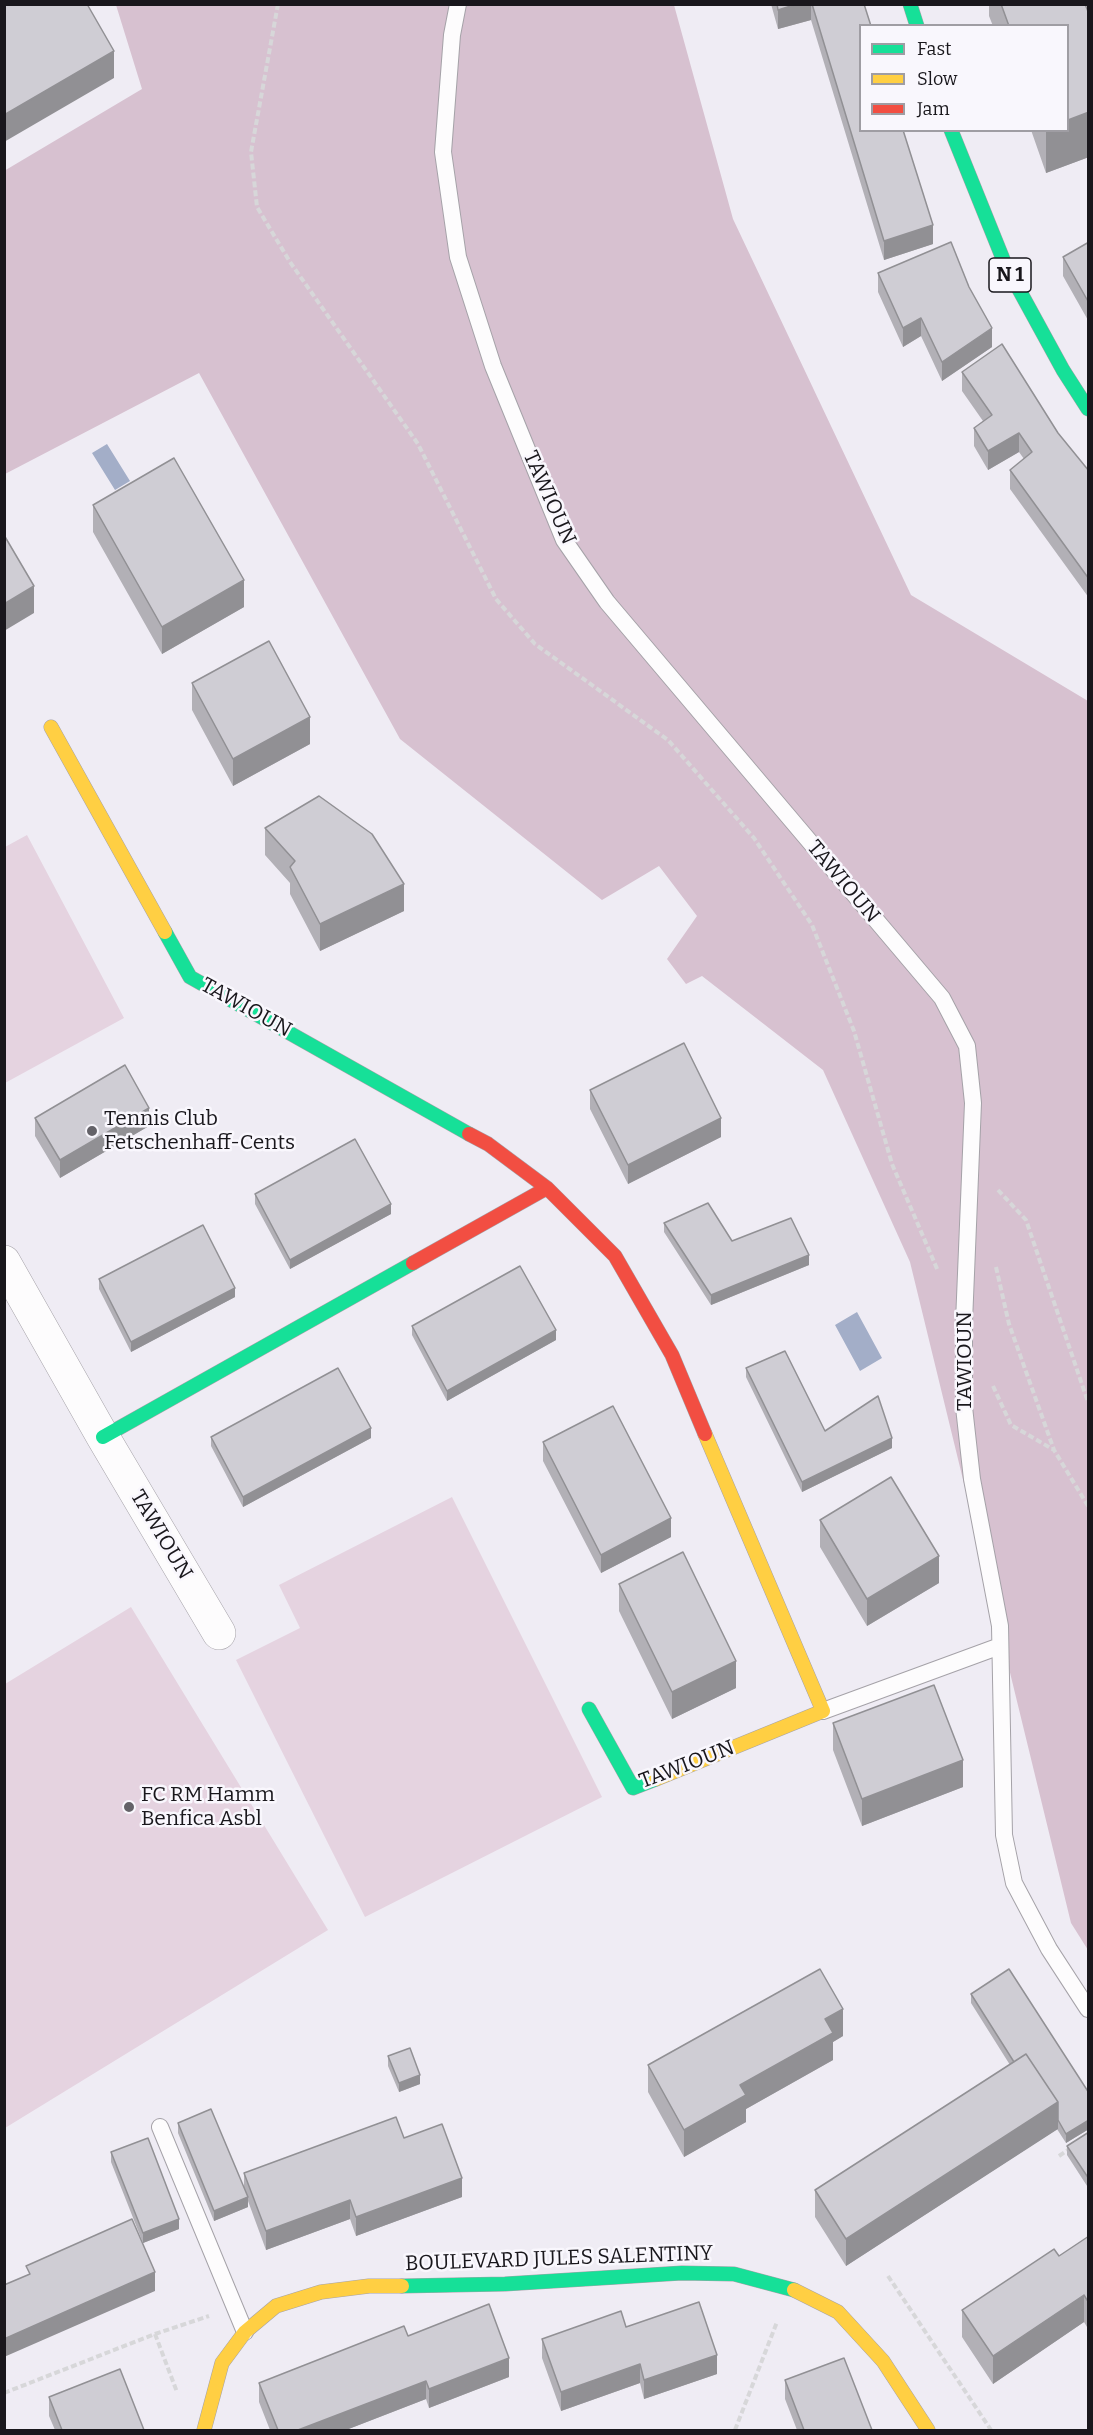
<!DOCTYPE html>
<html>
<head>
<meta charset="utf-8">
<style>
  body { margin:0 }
  #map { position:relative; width:1093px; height:2435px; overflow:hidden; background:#efecf4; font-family:Bitter,serif }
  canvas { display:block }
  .frame { position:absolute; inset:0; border:6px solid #19171c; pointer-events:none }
  .legend { position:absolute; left:859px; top:24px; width:210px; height:108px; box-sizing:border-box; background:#f9f7fd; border:2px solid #9f9da3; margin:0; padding:8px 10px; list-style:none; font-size:18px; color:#19171c }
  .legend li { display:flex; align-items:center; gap:12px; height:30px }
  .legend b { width:30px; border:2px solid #9f9da3 }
</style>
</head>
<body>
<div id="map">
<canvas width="1093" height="2435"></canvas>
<div class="frame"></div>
<ul class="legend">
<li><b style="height:8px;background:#16e098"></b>Fast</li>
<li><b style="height:8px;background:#ffcf43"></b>Slow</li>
<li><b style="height:8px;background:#f24e42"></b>Jam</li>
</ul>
</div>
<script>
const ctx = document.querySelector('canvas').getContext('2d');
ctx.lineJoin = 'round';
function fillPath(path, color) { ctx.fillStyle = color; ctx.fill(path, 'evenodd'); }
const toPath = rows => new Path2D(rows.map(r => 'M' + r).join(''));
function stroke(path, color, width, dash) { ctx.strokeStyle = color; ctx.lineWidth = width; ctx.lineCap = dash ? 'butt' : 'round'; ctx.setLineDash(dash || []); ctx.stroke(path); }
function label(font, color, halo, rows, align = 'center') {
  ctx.font = font + ' Bitter,serif'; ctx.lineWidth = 5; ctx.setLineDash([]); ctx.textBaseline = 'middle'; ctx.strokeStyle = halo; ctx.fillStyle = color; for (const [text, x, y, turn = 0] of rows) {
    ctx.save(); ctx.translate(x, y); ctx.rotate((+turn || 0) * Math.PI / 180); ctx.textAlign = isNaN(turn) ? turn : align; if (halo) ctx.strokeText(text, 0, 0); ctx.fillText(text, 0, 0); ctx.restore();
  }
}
fillPath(toPath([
  [27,835,124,1018,5,1083,5,847],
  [452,1497,602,1797,365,1917,236,1660,300,1628,279,1585],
  [131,1607,328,1930,5,2128,5,1684]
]), '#e5d3e0');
fillPath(toPath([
  [116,5,674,5,733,219,911,595,1088,701,1088,1950,1071,1923,910,1262,823,1070,702,976,686,984,667,959,697,916,659,866,602,900,400,739,199,373,5,474,4,171,142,89]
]), '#d7c1d0');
fillPath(toPath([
  [107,444,130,481,115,490,92,453],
  [857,1312,882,1358,860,1371,835,1325]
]), '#a3aec8');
const lane = toPath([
  [458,4,452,35,443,152,458,257,493,366,564,540,607,602,942,998,967,1046,973,1103,964,1322,964,1407,972,1479,1000,1626,1004,1835,1014,1883,1049,1949,1088,2009],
  [823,1711,1000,1646],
  [160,2127,245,2332]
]);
const street = toPath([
  [4,1262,103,1437,219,1633]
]);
const fast = toPath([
  [910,4,917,26],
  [951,130,1005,264,1063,370,1088,409],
  [165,932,190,977,469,1134],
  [103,1437,413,1263],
  [589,1709,633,1788,656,1779],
  [402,2286,505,2284,682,2273,734,2274,794,2290]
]);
const slow = toPath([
  [51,727,165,932],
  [656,1779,823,1711,705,1434],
  [794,2290,838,2312,883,2361,928,2430],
  [204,2430,222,2363,245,2332,276,2306,321,2292,369,2286,402,2286]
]);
const jam = toPath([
  [469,1134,488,1144,547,1188,615,1256,672,1355,705,1434],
  [413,1263,547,1188]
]);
stroke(lane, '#a5a2a8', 18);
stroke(street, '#a5a2a8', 34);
stroke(fast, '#a5a2a8', 15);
stroke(slow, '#a5a2a8', 15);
stroke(jam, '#a5a2a8', 15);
stroke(toPath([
  [278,4,251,152,257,207,290,262,418,444,496,599,535,644,668,740,754,838,812,925,854,1031,892,1164,938,1271],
  [998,1190,1026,1220,1088,1402],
  [996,1267,1009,1324,1054,1450,1088,1506],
  [993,1386,1011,1425,1054,1450],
  [1059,2156,1071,2148],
  [888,2276,991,2430],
  [155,2334,177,2392],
  [4,2393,155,2334,209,2316],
  [735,2430,777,2322]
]), '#d7d7d9', 4, [6, 3]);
stroke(lane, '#fdfcfd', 16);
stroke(street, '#fdfcfd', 33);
stroke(fast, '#16e098', 14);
stroke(slow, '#ffcf43', 14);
stroke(jam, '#f24e42', 14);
fillPath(toPath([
  [771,4,864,4,933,244,884,260,811,20,778,29],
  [989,4,1085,4,1089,14,1089,157,1046,173,1031,130,1068,130,1068,26,993,26,989,16],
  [1087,177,1089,177,1089,198,1087,196],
  [1089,242,1089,322,1063,276,1063,257],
  [878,273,992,347,942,381,921,336,903,347,878,292],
  [962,372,1058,433,1089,471,1089,598,1010,489,1010,470,1024,459,1019,452,988,470,974,446,974,428,983,421,962,391],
  [93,505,244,607,162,654,93,532],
  [192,683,310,744,233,786,192,710],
  [265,828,404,911,320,951,290,894,290,883,265,855],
  [590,1090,721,1137,628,1184,590,1109],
  [35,1118,149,1126,60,1178,35,1136],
  [255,1194,391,1214,290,1269,255,1204],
  [664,1223,732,1241,809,1265,711,1305,664,1232],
  [99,1279,235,1297,131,1352,99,1289],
  [412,1326,556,1340,447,1401,412,1335],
  [746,1368,825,1431,892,1448,802,1492,746,1377],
  [211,1437,371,1438,243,1507,211,1446],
  [543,1442,671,1537,601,1573,543,1461],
  [820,1520,939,1583,867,1626,820,1547],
  [619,1584,736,1688,672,1719,619,1611],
  [833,1723,963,1787,862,1826,833,1750],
  [971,1994,1089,2093,1089,2129,1066,2143,1057,2129,846,2266,815,2217,815,2190,1010,2065,971,2003],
  [843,2036,833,2042,833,2060,746,2109,746,2122,684,2157,648,2092,648,2065],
  [388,2056,420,2084,399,2092,388,2066],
  [178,2123,244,2189,244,2173,404,2138,462,2197,356,2236,350,2219,266,2250,248,2201,248,2207,214,2221,178,2133],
  [1089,2132,1089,2189,1067,2155,1067,2146],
  [111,2152,179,2229,143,2243,111,2162],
  [1089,2236,1089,2326,1087,2327,1084,2322,993,2384,962,2337,962,2310,1059,2256],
  [626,2327,717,2374,644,2399,640,2383,561,2411,542,2358,542,2339],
  [408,2336,509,2377,429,2408,426,2399,346,2430,270,2430,259,2402,259,2383],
  [785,2380,872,2430,797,2430,785,2399],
  [49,2397,144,2430,55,2430,49,2416]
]), '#b2b0b6');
fillPath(toPath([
  [797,4,811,4,811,20,778,29,778,10],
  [114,51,114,78,4,142,4,115],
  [1089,112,1089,157,1046,173,1046,130,1068,130,1068,120],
  [933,225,933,244,884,260,884,241],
  [921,318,921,336,903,347,903,328],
  [992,328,992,347,942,381,942,362],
  [1019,433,1019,452,988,470,988,451],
  [244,580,244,607,162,654,162,627],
  [34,586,34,613,4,631,4,604],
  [310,717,310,744,233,786,233,759],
  [404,884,404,911,320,951,320,924],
  [149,1108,149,1126,60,1178,60,1160],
  [721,1118,721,1137,628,1184,628,1165],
  [391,1204,391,1214,290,1269,290,1260],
  [809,1255,809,1265,711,1305,711,1295],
  [235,1288,235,1297,131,1352,131,1342],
  [556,1330,556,1340,447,1401,447,1391],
  [371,1428,371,1438,243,1507,243,1497],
  [892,1438,892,1448,802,1492,802,1482],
  [671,1518,671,1537,601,1573,601,1555],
  [939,1556,939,1583,867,1626,867,1599],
  [736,1661,736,1688,672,1719,672,1692],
  [963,1760,963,1787,862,1826,862,1799],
  [843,2009,843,2036,833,2042,833,2060,746,2109,746,2122,684,2157,684,2130,825,2019],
  [420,2075,420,2084,399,2092,399,2083],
  [1058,2102,1058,2129,846,2266,846,2239],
  [1089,2120,1089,2129,1066,2143,1066,2134],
  [462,2178,462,2197,356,2236,356,2217],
  [248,2197,248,2207,214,2221,214,2211],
  [350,2200,350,2219,266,2250,266,2231],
  [179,2219,179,2229,143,2243,143,2233],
  [155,2272,155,2291,4,2357,4,2339],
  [1084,2295,1084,2322,993,2384,993,2356],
  [1089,2299,1089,2326,1087,2327,1087,2300],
  [717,2355,717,2374,644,2399,644,2380],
  [509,2358,509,2377,429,2408,429,2389],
  [640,2364,640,2383,561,2411,561,2392],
  [426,2381,426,2399,346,2430,298,2430]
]), '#919094');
const building = toPath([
  [4,4,87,4,114,51,4,115,4,4],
  [777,4,797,4,778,10,777,4],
  [812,4,864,4,871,26,861,26,861,130,903,130,933,225,884,241,812,4],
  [1001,4,1085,4,1089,14,1089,112,1068,120,1068,26,1009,26,1001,4],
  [951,242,969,287,992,328,942,362,921,318,903,328,878,273,951,242],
  [1089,242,1089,303,1063,257,1089,242],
  [1002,344,1058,433,1089,471,1089,579,1010,470,1032,452,1019,433,988,451,974,428,992,415,962,372,1002,344],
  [174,458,244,580,162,627,93,505,174,458],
  [4,535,34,586,4,604,4,535],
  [269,641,310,717,233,759,192,683,269,641],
  [319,796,372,834,404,884,320,924,290,867,295,861,265,828,319,796],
  [684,1043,721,1118,628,1165,590,1090,684,1043],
  [125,1065,149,1108,60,1160,35,1118,125,1065],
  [355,1139,391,1204,290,1260,255,1194,355,1139],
  [708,1203,732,1241,791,1218,809,1255,711,1295,664,1223,708,1203],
  [203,1225,235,1288,131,1342,99,1279,203,1225],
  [520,1266,556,1330,447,1391,412,1326,520,1266],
  [785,1351,825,1431,878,1396,892,1438,802,1482,746,1368,785,1351],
  [338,1368,371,1428,243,1497,211,1437,338,1368],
  [613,1406,671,1518,601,1555,543,1442,613,1406],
  [891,1477,939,1556,867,1599,820,1520,891,1477],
  [683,1552,736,1661,672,1692,619,1584,683,1552],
  [934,1685,963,1760,862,1799,833,1723,934,1685],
  [820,1969,843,2009,825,2019,833,2033,740,2085,746,2095,684,2130,648,2065,820,1969],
  [1009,1969,1089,2093,1089,2120,1066,2134,1058,2120,1058,2102,1026,2054,1014,2062,971,1994,1009,1969],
  [410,2048,420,2075,399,2083,388,2056,410,2048],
  [1026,2054,1058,2102,846,2239,815,2190,1026,2054],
  [211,2109,248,2197,214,2211,178,2123,211,2109],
  [396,2117,404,2138,442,2124,462,2178,356,2217,350,2200,266,2231,244,2173,396,2117],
  [1089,2132,1089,2179,1067,2146,1089,2132],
  [148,2138,179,2219,143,2233,111,2152,148,2138],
  [132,2219,155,2272,4,2339,4,2285,30,2274,26,2266,132,2219],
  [1089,2236,1089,2299,1087,2300,1084,2295,993,2356,962,2310,1054,2249,1059,2256,1089,2236],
  [699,2302,717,2355,644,2380,640,2364,561,2392,542,2339,621,2311,626,2327,699,2302],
  [489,2304,509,2358,429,2389,426,2381,298,2430,278,2430,259,2383,404,2326,408,2336,489,2304],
  [844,2358,872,2430,804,2430,785,2380,844,2358],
  [120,2369,144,2430,62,2430,49,2397,120,2369]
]);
fillPath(building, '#cfcdd4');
stroke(building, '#919094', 1.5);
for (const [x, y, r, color] of [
  [92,1131,6,"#646268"],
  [129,1807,6,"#646268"]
]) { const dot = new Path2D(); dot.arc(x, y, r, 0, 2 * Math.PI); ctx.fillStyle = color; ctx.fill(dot); stroke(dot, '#f9f7fd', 2); }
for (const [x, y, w] of [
  [1010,275,42]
]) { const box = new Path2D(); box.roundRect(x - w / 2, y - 17, w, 34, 4.5); ctx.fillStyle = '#f9f7fd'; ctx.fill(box); stroke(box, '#19171c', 1.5); }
label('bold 20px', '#19171c', null, [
  ["N 1",1010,275]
]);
label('21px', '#19171c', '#f9f7fd', [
  ["TAWIOUN",549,498,66],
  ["TAWIOUN",843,882,50],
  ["TAWIOUN",246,1008,29],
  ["TAWIOUN",965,1361,-90],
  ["TAWIOUN",161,1535,59],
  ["TAWIOUN",687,1765,-21],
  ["BOULEVARD JULES SALENTINY",559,2259,-2]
]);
label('21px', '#19171c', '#f9f7fd', [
  ["Tennis Club",104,1119],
  ["Fetschenhaff-Cents",104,1143],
  ["FC RM Hamm",141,1795],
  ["Benfica Asbl",141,1819]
], 'left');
</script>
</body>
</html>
